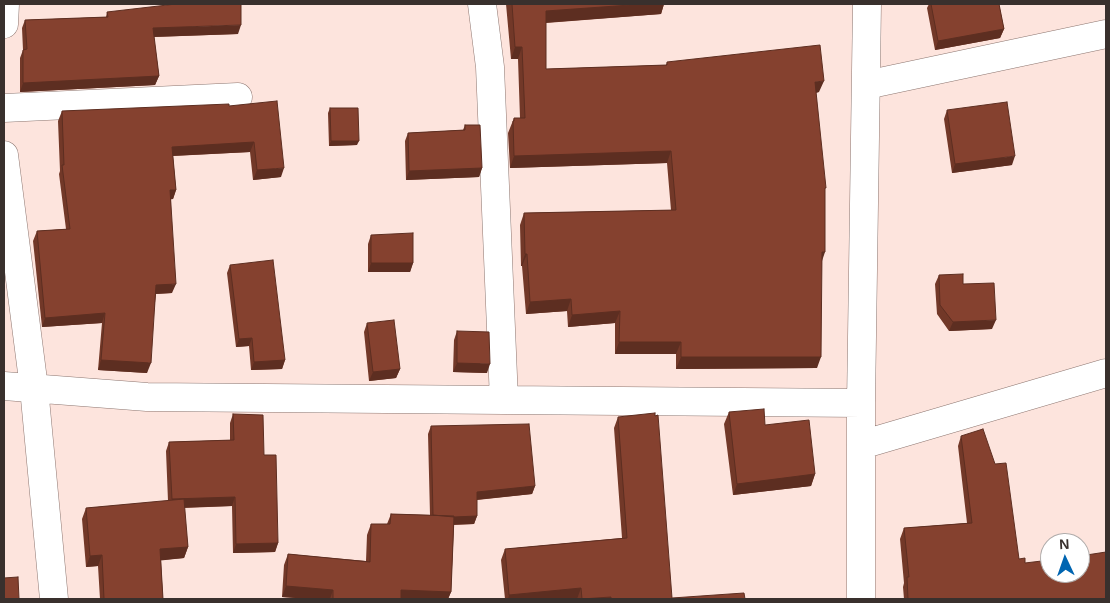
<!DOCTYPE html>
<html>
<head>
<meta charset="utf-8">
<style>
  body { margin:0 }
  #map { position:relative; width:1110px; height:603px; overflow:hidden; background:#fde4dd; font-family:Helvetica,sans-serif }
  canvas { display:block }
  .frame { position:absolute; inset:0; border:5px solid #39302d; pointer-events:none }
  .north { position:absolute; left:1040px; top:533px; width:50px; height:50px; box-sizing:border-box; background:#fff; border:1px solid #b0acab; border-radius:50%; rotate:357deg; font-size:14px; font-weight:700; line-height:20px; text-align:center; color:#39302d }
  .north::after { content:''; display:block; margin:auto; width:18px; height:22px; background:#0065b1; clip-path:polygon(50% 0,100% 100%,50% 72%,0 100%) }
</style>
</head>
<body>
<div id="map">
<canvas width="1110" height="603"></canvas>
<div class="frame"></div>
<div class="north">N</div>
</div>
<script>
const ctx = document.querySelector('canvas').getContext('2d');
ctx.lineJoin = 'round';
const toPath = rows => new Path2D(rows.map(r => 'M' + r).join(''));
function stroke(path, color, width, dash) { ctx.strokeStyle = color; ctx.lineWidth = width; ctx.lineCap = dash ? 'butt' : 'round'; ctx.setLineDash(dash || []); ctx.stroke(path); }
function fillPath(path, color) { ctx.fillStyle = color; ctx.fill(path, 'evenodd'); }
const minor = toPath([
  [482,4,490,67,504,400],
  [4,24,5,4],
  [866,85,1106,34],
  [4,108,238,97],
  [4,155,34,388,54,599],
  [4,386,147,397,861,403],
  [861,445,1106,373],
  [861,599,861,403,867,4]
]);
stroke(minor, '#8d7670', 29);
stroke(minor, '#fff', 28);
fillPath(toPath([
  [506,4,664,4,661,14,546,23,546,69,666,65,667,62,819,92,816,93,825,192,817,368,676,369,676,354,615,354,615,323,568,327,567,311,526,314,522,266,521,266,520,225,524,213,671,210,667,163,510,168,508,133,514,118,520,118,518,59,511,59],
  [929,4,999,4,1004,29,1000,38,935,50,927,8],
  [107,12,238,34,154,37,159,76,155,85,20,92,20,58,23,50,22,28,25,20,106,17],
  [229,106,281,177,253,180,250,152,173,156,176,190,173,199,171,199,172,293,156,294,147,373,98,370,102,323,42,327,33,241,37,231,66,229,59,174,60,171,58,121,62,111],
  [330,108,357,145,329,146,328,113],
  [947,110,1012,165,952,173,944,119],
  [465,125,482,168,479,177,406,180,405,141,408,133,463,130],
  [371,235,413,263,410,272,368,272,368,244],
  [230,265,285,360,282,369,251,370,249,346,236,347,227,273],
  [939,275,992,329,949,331,937,314,935,284],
  [367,323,400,369,396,378,369,381,364,332],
  [457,331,487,373,453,372,454,340],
  [729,412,765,425,815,474,811,486,733,495,724,424],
  [233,414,264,455,278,543,275,552,233,553,232,506,184,508,188,547,184,558,161,560,163,599,100,599,98,566,86,567,82,519,86,508,168,501,166,451,169,442,230,440,230,423],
  [618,417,672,598,745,599,505,599,501,560,505,549,622,538,614,428],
  [431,426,535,486,532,494,477,500,477,516,474,524,454,525,451,592,448,599,310,599,282,597,284,565,288,554,366,561,367,535,371,524,387,524,391,514,430,515,428,434],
  [961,436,1019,559,1025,563,1106,599,904,599,903,587,904,583,900,539,904,528,967,523,958,446]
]), '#723828');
fillPath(toPath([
  [644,4,664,4,661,14,541,23,546,11],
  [241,25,238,34,150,37,153,28],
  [1004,29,1000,38,935,50,938,41],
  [515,47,522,47,518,59,511,59],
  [159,76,155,85,20,92,23,83],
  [824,81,819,92,811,93,815,82],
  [331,141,359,141,357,145,329,146],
  [254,142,250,152,169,156,172,147],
  [671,151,667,163,510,168,514,156],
  [1015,156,1012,165,952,173,955,164],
  [284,168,281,177,253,180,257,170],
  [482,168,479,177,406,180,409,171],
  [170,190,176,190,173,199,167,200],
  [822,252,825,252,821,264],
  [525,254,527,254,522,266,521,266],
  [371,263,413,263,410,272,368,272],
  [176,284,172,293,153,294,156,285],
  [571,299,567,311,526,314,530,302],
  [620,311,615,323,568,327,572,315],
  [105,313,102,323,42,327,45,318],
  [996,320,992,329,949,331,953,322],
  [252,338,249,346,236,347,239,339],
  [619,342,681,342,676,354,615,354],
  [681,357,821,357,817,368,676,369],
  [101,360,151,363,147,373,98,370],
  [285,360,282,369,251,370,254,362],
  [457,363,490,364,487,373,453,372],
  [400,369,396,378,369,381,373,372],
  [815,474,811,486,733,495,737,484],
  [535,486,532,494,474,500,477,492],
  [235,497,232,506,168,508,172,499],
  [477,516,474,524,430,525,433,517],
  [278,543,275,552,233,553,236,544],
  [188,547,184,558,156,561,160,549],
  [102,555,98,566,86,567,90,556],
  [286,586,333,590,330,599,310,599,282,597],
  [581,588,577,599,508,599,509,595],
  [401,590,451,592,448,599,398,599],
  [611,597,610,599,582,599]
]), '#5d2e21');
const building = toPath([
  [176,4,241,4,241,25,153,28,159,76,23,83,23,50,27,49,25,20,108,17,107,12,176,4],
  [512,4,644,4,546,11,546,69,667,65,667,62,820,45,824,81,815,82,826,188,825,188,825,252,822,252,821,357,681,357,681,342,619,342,620,311,572,315,571,299,530,302,527,254,525,254,524,213,676,210,671,151,514,156,513,121,514,121,514,118,525,118,522,47,515,47,512,4],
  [931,4,999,4,1004,29,938,41,931,4],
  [277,101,284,168,257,170,254,142,172,147,176,190,170,190,176,284,156,285,151,363,101,360,105,313,45,318,37,231,70,229,62,165,64,165,62,111,229,104,229,106,277,101],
  [1007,102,1015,156,955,164,947,110,1007,102],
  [330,108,358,108,359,141,331,141,330,108],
  [465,125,480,125,482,168,409,171,408,133,465,130,465,125],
  [413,233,413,263,371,263,371,235,413,233],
  [273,260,285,360,254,362,252,338,239,339,230,265,273,260],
  [963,274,963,284,994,283,996,320,953,322,940,305,939,275,963,274],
  [394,320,400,369,373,372,367,323,394,320],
  [457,331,489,332,490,364,457,363,457,331],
  [764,409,765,425,809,420,815,474,737,484,729,412,764,409],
  [655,413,655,416,658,415,672,598,744,593,745,599,611,599,611,597,582,599,581,588,509,595,505,549,627,538,618,417,655,413],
  [233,414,263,415,264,455,276,455,278,543,236,544,235,497,172,499,169,442,234,440,233,414],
  [529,424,535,486,477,492,477,516,454,517,433,515,431,426,529,424],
  [983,429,995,464,1006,463,1019,559,1025,558,1025,563,1050,560,1050,573,1080,573,1080,556,1106,552,1106,599,908,599,907,577,909,577,904,528,972,523,961,436,983,429],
  [184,499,188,547,160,549,163,599,104,599,102,555,90,556,86,508,184,499],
  [391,514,454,516,451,592,401,590,401,599,333,599,333,590,286,586,288,554,370,562,371,524,390,524,391,514],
  [18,577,19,599,4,599,4,578,18,577]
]);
fillPath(building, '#85412f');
stroke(building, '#5d2e21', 1);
</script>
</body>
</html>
